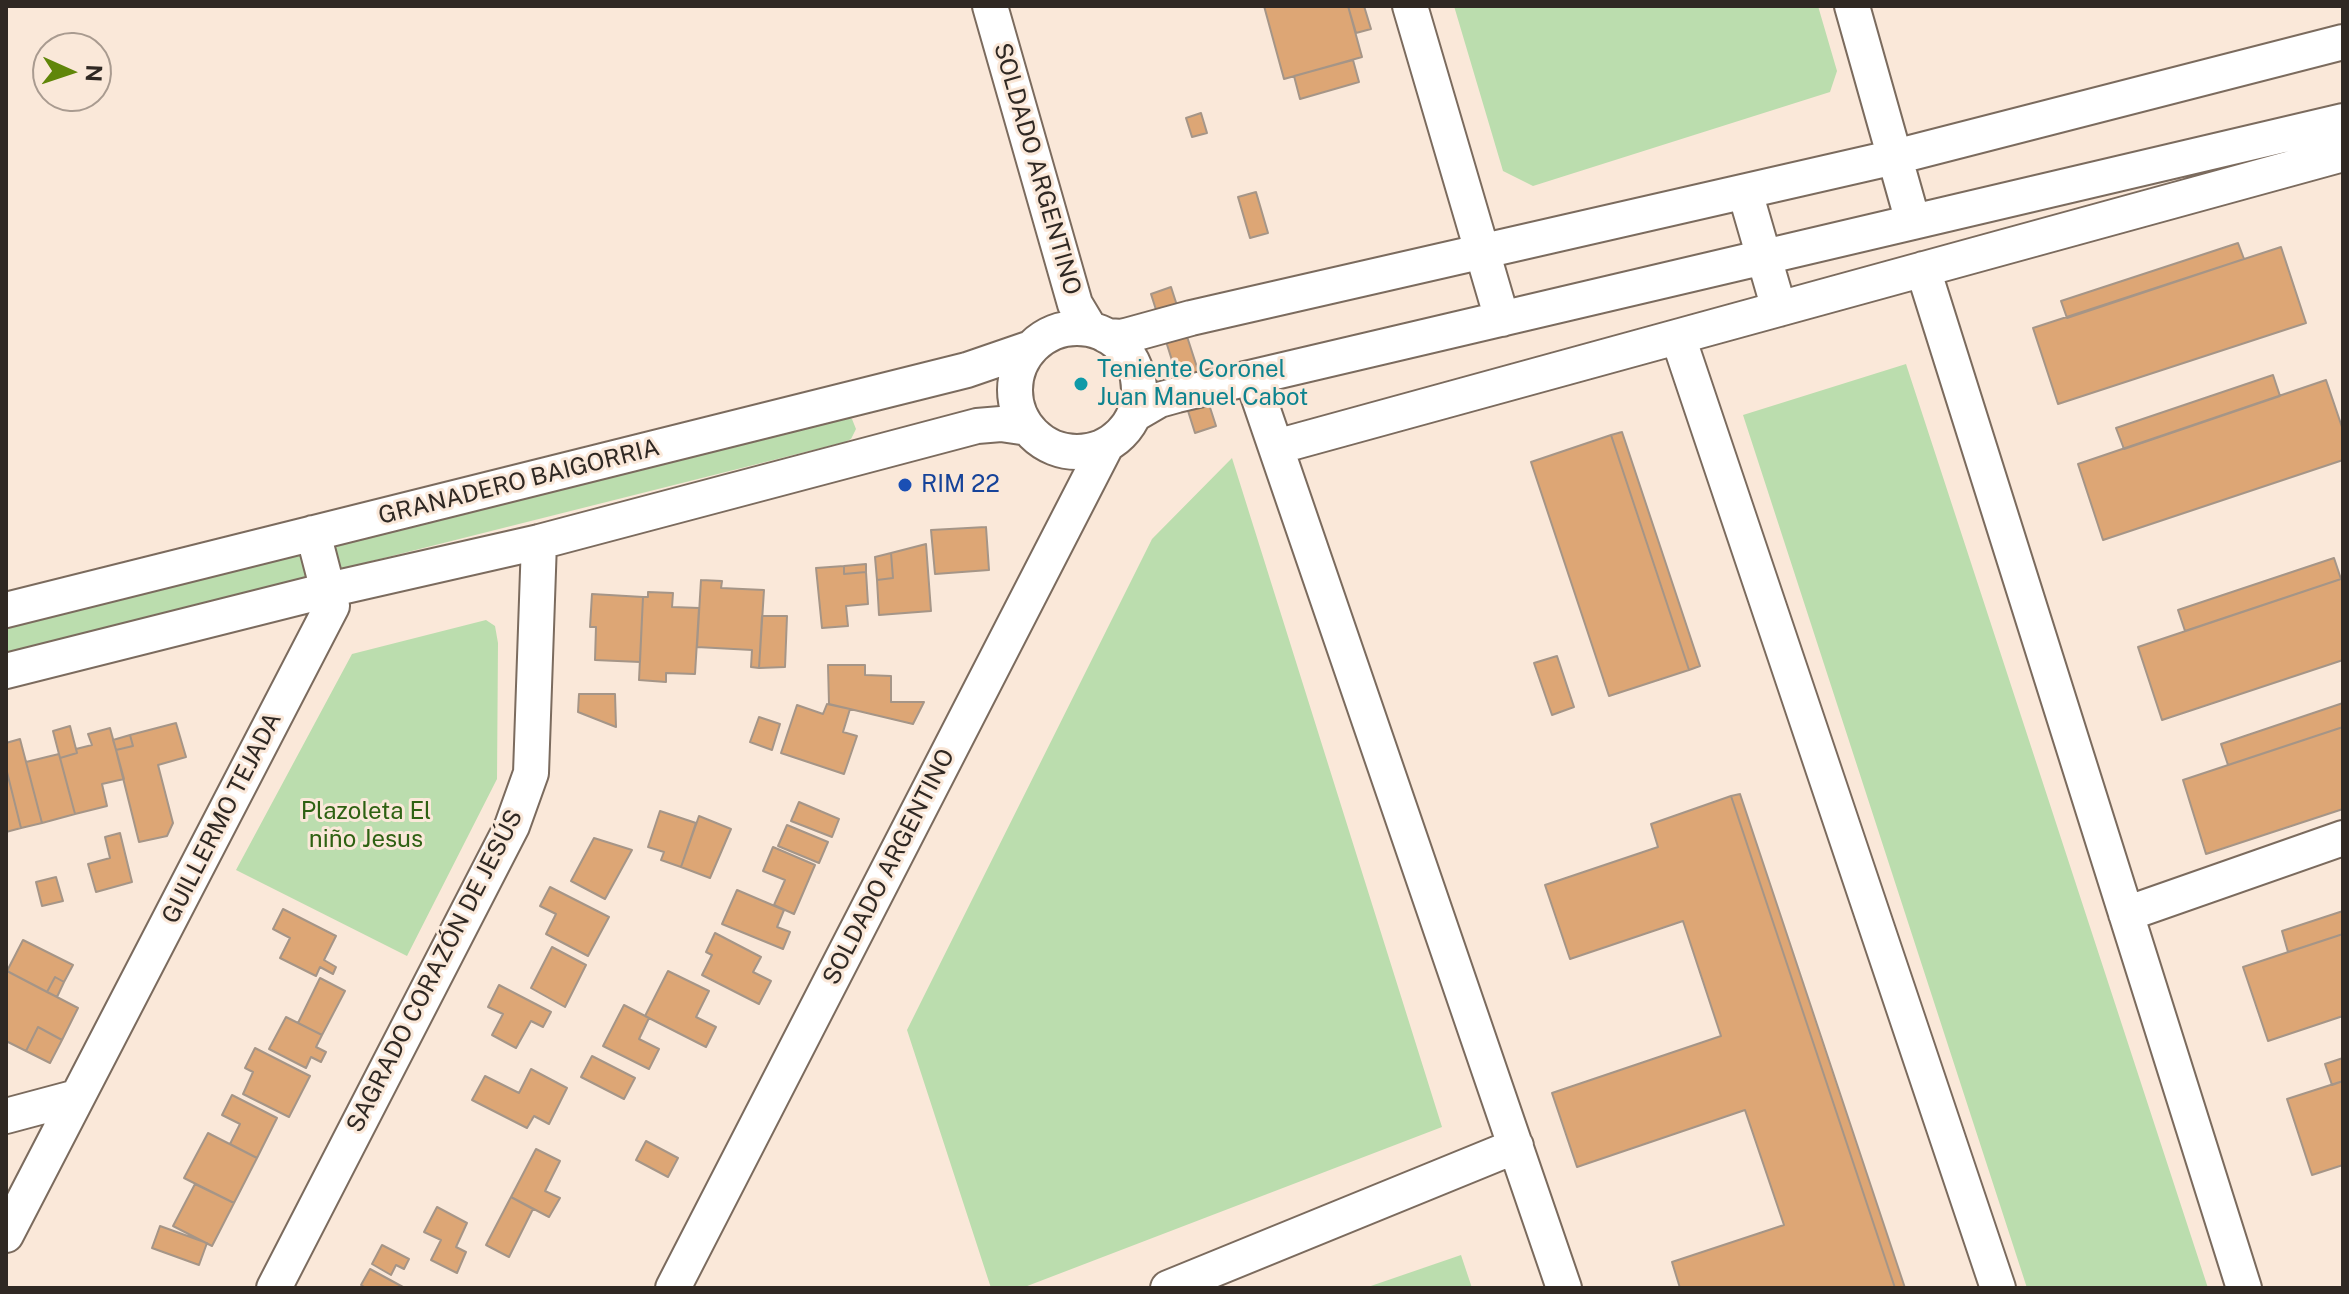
<!DOCTYPE html>
<html>
<head>
<meta charset="utf-8">
<style>
  body { margin:0 }
  #map { position:relative; width:2349px; height:1294px; overflow:hidden; background:#fae8d9; font-family:"Public Sans",sans-serif }
  canvas { display:block }
  .frame { position:absolute; inset:0; border:8px solid #2f2823; pointer-events:none }
  .north { position:absolute; left:32px; top:32px; width:80px; height:80px; box-sizing:border-box; background:#fae8d9; border:2px solid #a99b90; border-radius:50%; rotate:93deg; font-size:22px; font-weight:700; line-height:32px; text-align:center; color:#2f2823 }
  .north::after { content:''; display:block; margin:auto; width:28px; height:36px; background:#608609; clip-path:polygon(50% 0,100% 100%,50% 72%,0 100%) }
</style>
</head>
<body>
<div id="map">
<canvas width="2349" height="1294"></canvas>
<div class="frame"></div>
<div class="north">N</div>
</div>
<script>
const ctx = document.querySelector('canvas').getContext('2d');
ctx.lineJoin = 'round';
function fillPath(path, color) { ctx.fillStyle = color; ctx.fill(path, 'evenodd'); }
const toPath = rows => new Path2D(rows.map(r => 'M' + r).join(''));
function stroke(path, color, width, dash) { ctx.strokeStyle = color; ctx.lineWidth = width; ctx.lineCap = dash ? 'butt' : 'round'; ctx.setLineDash(dash || []); ctx.stroke(path); }
function label(font, color, halo, rows, align = 'center') {
  ctx.font = font + ' "Public Sans",sans-serif'; ctx.lineWidth = 6; ctx.setLineDash([]); ctx.textBaseline = 'middle'; ctx.strokeStyle = halo; ctx.fillStyle = color; for (const [text, x, y, turn = 0] of rows) {
    ctx.save(); ctx.translate(x, y); ctx.rotate((+turn || 0) * Math.PI / 180); ctx.textAlign = isNaN(turn) ? turn : align; if (halo) ctx.strokeText(text, 0, 0); ctx.fillText(text, 0, 0); ctx.restore();
  }
}
fillPath(toPath([
  [1454,6,1818,6,1837,71,1830,92,1533,186,1503,171],
  [1906,364,2208,1288,2027,1288,1743,415],
  [847,416,852,419,856,429,851,439,845,442,344,568,338,568,330,550,334,545],
  [1232,458,1442,1127,1022,1288,991,1288,907,1030,1152,539],
  [303,553,310,571,303,578,6,653,6,625],
  [486,620,495,626,498,643,497,779,407,956,236,870,352,654],
  [1461,1255,1472,1288,1365,1288]
]), '#bbddae');
const building = toPath([
  [1264,6,1348,6,1362,57,1284,79,1264,6],
  [1348,6,1364,6,1371,29,1356,33,1348,6],
  [1353,60,1359,82,1300,99,1294,76,1353,60],
  [1201,113,1207,133,1192,137,1186,118,1201,113],
  [1256,192,1268,233,1250,238,1238,197,1256,192],
  [2238,243,2244,259,2067,318,2061,301,2238,243],
  [2281,247,2306,323,2058,404,2033,328,2281,247],
  [1171,287,1216,426,1195,433,1151,294,1171,287],
  [2273,375,2280,396,2124,449,2116,428,2273,375],
  [2326,380,2343,430,2343,460,2103,540,2078,464,2326,380],
  [1622,432,1700,666,1689,670,1611,435,1622,432],
  [1611,435,1689,670,1609,696,1531,462,1611,435],
  [986,527,989,570,935,574,931,530,986,527],
  [926,544,931,611,879,615,877,580,893,578,891,553,926,544],
  [891,553,893,578,877,580,875,557,891,553],
  [2334,558,2341,579,2185,631,2178,610,2334,558],
  [866,564,866,572,844,574,844,566,866,564],
  [844,566,844,574,866,572,868,604,846,606,848,626,822,628,816,568,844,566],
  [2341,579,2343,579,2343,660,2162,720,2138,647,2341,579],
  [701,580,722,581,721,588,764,590,759,668,751,667,752,650,697,647,701,580],
  [648,592,673,593,672,607,699,608,695,674,666,673,666,682,639,680,643,597,648,597,648,592],
  [592,594,643,597,640,662,595,660,596,627,590,627,592,594],
  [762,616,787,616,785,667,759,668,762,616],
  [1557,656,1574,707,1552,715,1534,663,1557,656],
  [828,665,865,665,865,675,891,676,891,702,924,702,913,724,829,704,828,665],
  [579,694,615,694,616,727,578,712,579,694],
  [2343,703,2343,727,2228,765,2221,744,2343,703],
  [827,704,850,709,843,732,857,736,844,774,781,753,797,705,823,714,827,704],
  [759,717,780,724,772,750,750,742,759,717],
  [176,723,186,757,158,765,173,823,167,836,139,842,116,750,133,746,130,735,176,723],
  [70,726,77,753,60,758,53,731,70,726],
  [2343,727,2343,809,2206,854,2183,780,2343,727],
  [110,728,124,779,102,784,107,806,75,814,60,758,77,753,76,749,92,745,88,734,110,728],
  [130,735,133,746,116,750,113,740,130,735],
  [20,739,42,823,21,828,6,768,6,743,20,739],
  [59,754,75,814,42,823,26,762,59,754],
  [6,768,21,828,6,832,6,768],
  [1740,794,1905,1288,1895,1288,1731,796,1740,794],
  [1731,796,1895,1288,1680,1288,1672,1262,1784,1225,1745,1110,1577,1167,1552,1093,1721,1036,1683,921,1570,959,1545,885,1658,847,1651,824,1731,796],
  [799,802,839,819,832,837,791,821,799,802],
  [660,811,696,823,681,867,661,860,664,852,648,847,660,811],
  [699,816,731,829,710,878,681,867,699,816],
  [787,825,828,842,819,863,778,846,787,825],
  [120,833,132,882,96,892,88,864,110,858,105,837,120,833],
  [594,838,632,850,605,899,571,881,594,838],
  [773,847,815,865,794,914,774,905,785,880,763,871,773,847],
  [56,877,63,901,42,906,36,882,56,877],
  [550,887,609,917,588,956,546,934,556,914,540,906,550,887],
  [737,890,784,910,777,927,790,932,783,949,722,924,737,890],
  [283,909,336,936,324,960,336,967,333,974,320,967,316,976,280,958,290,938,273,929,283,909],
  [2343,911,2343,934,2288,952,2282,931,2343,911],
  [715,933,761,957,753,972,771,981,759,1004,702,975,712,955,706,952,715,933],
  [2343,934,2343,1016,2268,1041,2243,967,2343,934],
  [23,940,73,965,64,982,55,977,47,992,7,971,23,940],
  [552,947,586,965,565,1007,531,988,552,947],
  [7,971,78,1008,62,1040,38,1027,26,1051,6,1041,7,971],
  [668,971,709,991,696,1017,716,1027,706,1047,645,1016,668,971],
  [55,977,64,982,57,997,47,992,55,977],
  [320,978,345,991,322,1035,298,1023,320,978],
  [499,985,551,1012,543,1027,531,1021,516,1048,492,1035,503,1014,488,1007,499,985],
  [624,1005,649,1018,639,1039,659,1049,649,1069,603,1046,624,1005],
  [286,1017,322,1035,316,1047,326,1052,321,1062,311,1057,306,1068,269,1049,286,1017],
  [38,1027,62,1040,50,1063,26,1051,38,1027],
  [255,1048,310,1076,289,1117,243,1094,253,1072,245,1068,255,1048],
  [592,1056,635,1078,624,1099,581,1077,592,1056],
  [2343,1058,2343,1081,2332,1085,2325,1064,2343,1058],
  [531,1069,567,1088,549,1124,534,1116,527,1128,472,1100,485,1076,519,1093,531,1069],
  [2343,1081,2343,1165,2312,1175,2287,1099,2343,1081],
  [232,1095,277,1118,257,1158,230,1144,240,1124,222,1115,232,1095],
  [208,1133,257,1158,234,1203,184,1178,208,1133],
  [646,1141,678,1158,668,1177,636,1160,646,1141],
  [536,1149,560,1161,545,1191,560,1198,549,1217,511,1197,536,1149],
  [195,1184,234,1203,212,1246,173,1226,195,1184],
  [511,1197,533,1209,509,1257,486,1245,511,1197],
  [437,1207,467,1223,456,1247,466,1252,457,1273,431,1260,441,1240,424,1232,437,1207],
  [160,1226,207,1243,199,1265,152,1248,160,1226],
  [382,1245,409,1259,404,1269,396,1265,391,1275,372,1264,382,1245],
  [370,1269,403,1287,402,1288,366,1288,361,1285,370,1269]
]);
fillPath(building, '#dda675');
stroke(building, '#a59587', 2);
const minor = toPath([
  [990,6,1075,304,1090,329],
  [1410,6,1502,319],
  [1852,6,1913,222],
  [1745,192,1779,309],
  [1923,269,2244,1288],
  '1015 390a62 62 0 1 1 124 0a62 62 0 1 1-124 0Z',
  [1107,336,1122,337,1191,318,1895,157,2343,42],
  [1678,337,1998,1288],
  [1252,378,1564,1288],
  [1135,414,1159,400,1177,395,2343,121],
  [1276,447,2343,154],
  [6,610,967,370,1031,348],
  [6,671,328,590,539,542,977,426,1001,424,1028,428],
  [2126,914,2343,838],
  [6,1116,77,1097],
  [6,1235,332,606,313,533],
  [274,1288,512,826,531,773,539,542],
  [673,1288,1106,446],
  [1168,1288,1516,1146]
]);
stroke(minor, '#7b6b5e', 38);
stroke(minor, '#fff', 34);
for (const [x, y, r, color] of [
  [1081,384,8,"#0f9aa8"],
  [905,485,8,"#1a4fb4"]
]) { const dot = new Path2D(); dot.arc(x, y, r, 0, 2 * Math.PI); ctx.fillStyle = color; ctx.fill(dot); stroke(dot, '#fae8d9', 3); }
label('24px', '#2f2823', '#fae8d9', [
  ["SOLDADO ARGENTINO",1037,169,74],
  ["GRANADERO BAIGORRIA",519,482,-14],
  ["GUILLERMO TEJADA",222,818,-63],
  ["SOLDADO ARGENTINO",889,867,-63],
  ["SAGRADO CORAZÓN DE JESÚS",435,971,-63]
]);
label('24px', '#0d838f', '#fae8d9', [
  ["Teniente Coronel",1097,370],
  ["Juan Manuel Cabot",1097,398]
], 'left');
label('24px', '#164399', '#fae8d9', [
  ["RIM 22",921,485]
], 'left');
label('24px', '#2e6112', '#fae8d9', [
  ["Plazoleta El",366,812],
  ["niño Jesus",366,840]
]);
</script>
</body>
</html>
